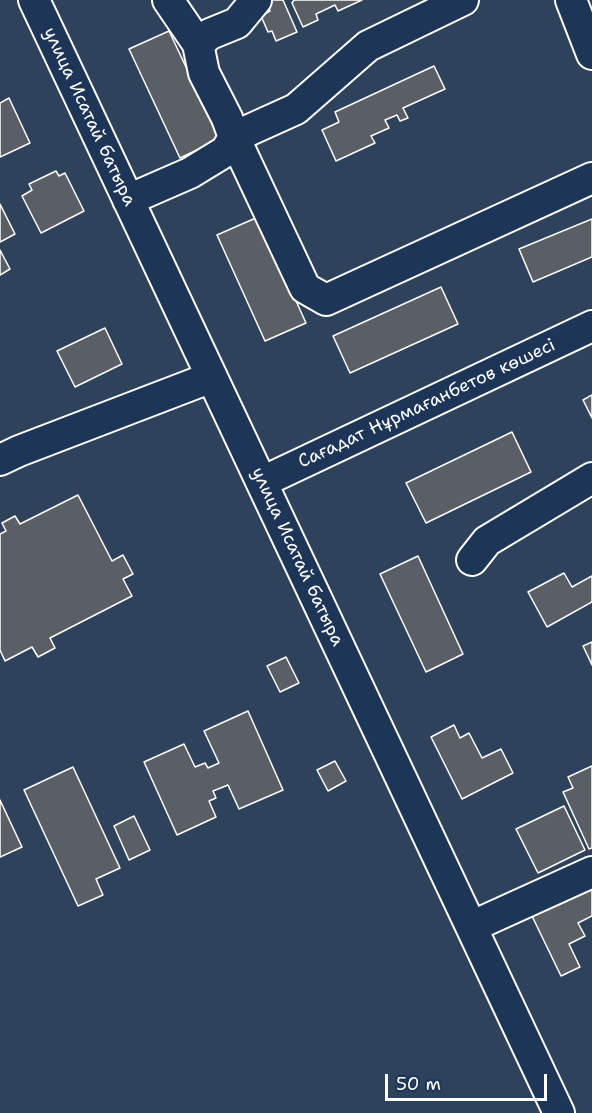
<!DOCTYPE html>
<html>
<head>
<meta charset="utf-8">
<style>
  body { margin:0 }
  #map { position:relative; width:592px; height:1113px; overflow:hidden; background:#2f425b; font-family:"Shantell Sans",sans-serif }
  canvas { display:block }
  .scale { position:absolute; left:385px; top:1074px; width:162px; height:27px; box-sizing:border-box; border:3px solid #fff; border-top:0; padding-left:8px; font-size:18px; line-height:21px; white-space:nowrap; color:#fff; -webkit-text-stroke:4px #1d3557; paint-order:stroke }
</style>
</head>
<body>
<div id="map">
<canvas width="592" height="1113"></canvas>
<div class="scale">50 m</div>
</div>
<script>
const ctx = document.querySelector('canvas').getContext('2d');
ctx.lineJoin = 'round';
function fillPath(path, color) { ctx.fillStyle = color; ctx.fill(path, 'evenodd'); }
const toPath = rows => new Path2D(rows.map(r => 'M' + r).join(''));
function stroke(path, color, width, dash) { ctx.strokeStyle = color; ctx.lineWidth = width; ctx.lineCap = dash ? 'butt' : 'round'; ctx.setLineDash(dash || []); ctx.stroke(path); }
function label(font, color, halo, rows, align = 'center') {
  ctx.font = font + ' "Shantell Sans",sans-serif'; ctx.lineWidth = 6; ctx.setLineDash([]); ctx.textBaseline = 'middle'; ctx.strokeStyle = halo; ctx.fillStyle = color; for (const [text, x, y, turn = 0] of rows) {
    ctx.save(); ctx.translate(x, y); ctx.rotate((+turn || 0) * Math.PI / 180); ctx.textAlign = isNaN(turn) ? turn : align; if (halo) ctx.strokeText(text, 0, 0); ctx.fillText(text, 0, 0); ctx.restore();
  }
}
const building = toPath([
  [273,0,283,0,297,32,276,41,272,31,268,32,261,16,270,11,267,3,273,0],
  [294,0,362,0,338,11,335,5,316,14,318,20,303,27,292,3,294,0],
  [169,31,220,139,180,158,129,49,169,31],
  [434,66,445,89,403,108,408,118,400,121,397,115,385,120,389,128,371,136,375,143,336,161,322,130,339,122,335,112,434,66],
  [9,98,30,143,0,157,0,103,9,98],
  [56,171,59,176,65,173,84,211,41,233,22,196,32,190,29,184,56,171],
  [0,204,15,234,0,242,0,204],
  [258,217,306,323,265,341,217,235,258,217],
  [592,219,592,257,533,282,519,249,592,219],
  [0,250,10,269,0,275,0,250],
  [441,287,458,324,350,373,333,336,441,287],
  [105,328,122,364,75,387,57,351,105,328],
  [592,395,592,418,583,400,592,395],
  [512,432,531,472,426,523,406,483,512,432],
  [78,495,112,561,123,555,133,574,123,579,132,596,50,638,55,648,38,657,32,647,5,661,0,650,0,534,6,531,2,523,15,516,20,524,78,495],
  [418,556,463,654,426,672,380,574,418,556],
  [564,573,572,587,592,576,592,602,547,627,528,592,564,573],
  [592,642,592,665,583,646,592,642],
  [286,657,299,683,280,692,267,666,286,657],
  [248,711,283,790,239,809,228,785,213,791,216,798,209,801,216,817,177,835,144,762,184,744,195,767,205,763,208,768,219,763,204,731,248,711],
  [454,725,460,738,469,733,482,758,501,749,513,773,462,799,431,737,454,725],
  [335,761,346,781,328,791,317,770,335,761],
  [592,766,592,848,589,849,563,792,573,788,568,777,592,766],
  [73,767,120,868,96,879,103,895,78,906,24,790,73,767],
  [0,800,22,847,0,857,0,800],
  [564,806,585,850,538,873,516,829,564,806],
  [134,816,150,850,129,860,114,826,134,816],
  [592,884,592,916,578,923,585,936,569,944,580,967,561,976,531,914,592,884]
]);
fillPath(building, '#5a5f65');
stroke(building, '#fff', 1.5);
const minor = toPath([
  [34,0,559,1113],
  [168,0,198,44],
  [463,0,368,46,296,109,234,137,305,288,326,300,592,178],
  [571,0,592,54],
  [128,200,190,173,226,151,234,137,227,118,204,73,198,44,210,34,237,23,256,0],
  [0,460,19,451,212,377],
  [262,482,592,326],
  [472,560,487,541,592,478],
  [473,926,592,872]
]);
stroke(minor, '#fff', 34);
stroke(minor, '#1d3557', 30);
label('18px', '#fff', '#1d3557', [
  ["улица Исатай батыра",89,117,65],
  ["Сағадат Нұрмағанбетов көшесі",427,404,-25],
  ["улица Исатай батыра",297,557,65]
]);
</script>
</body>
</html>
